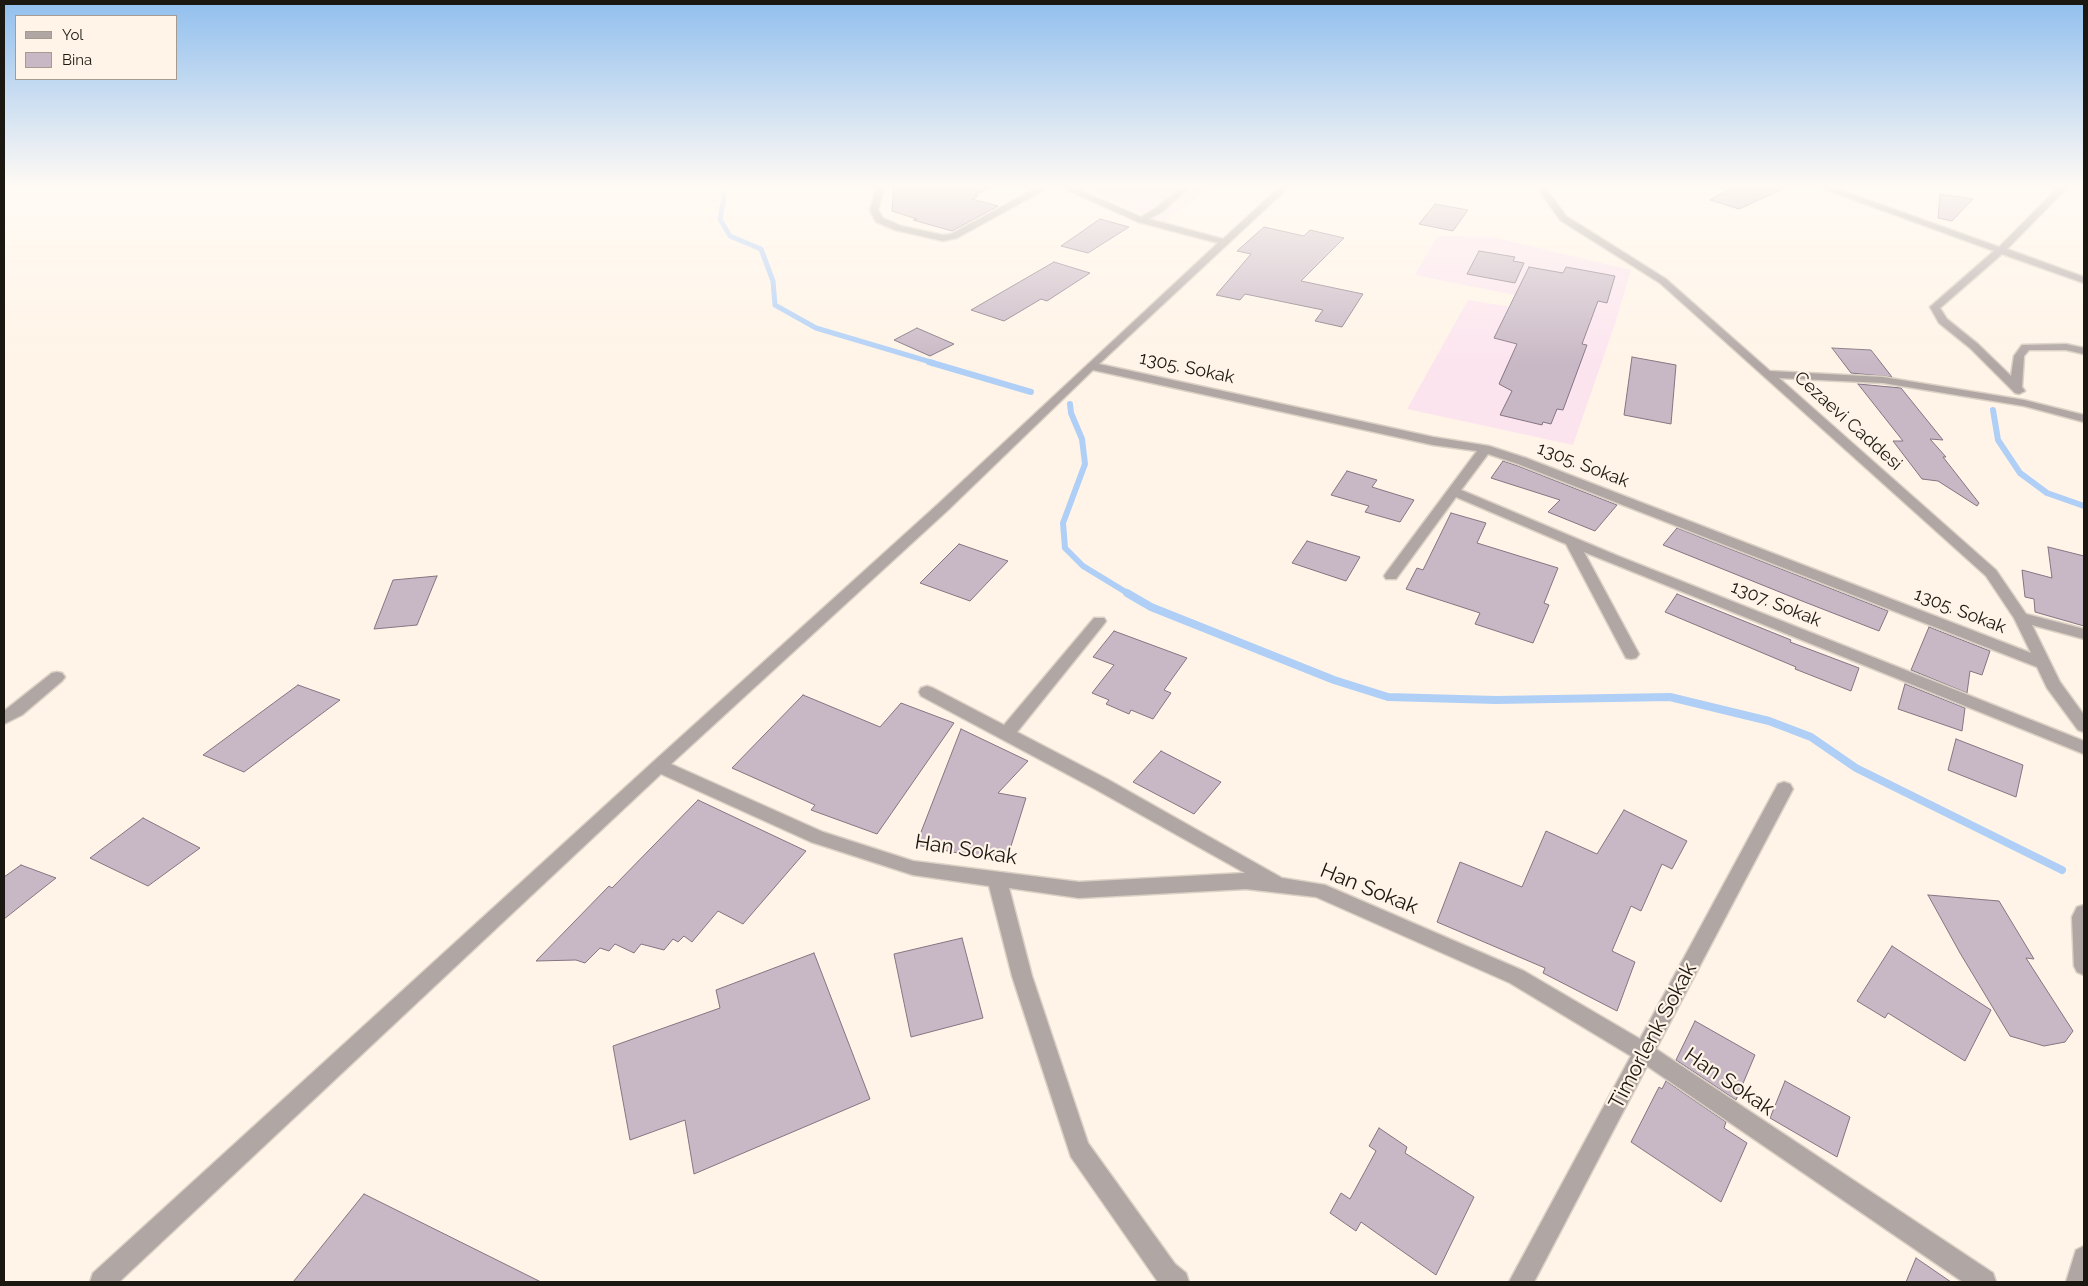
<!DOCTYPE html>
<html>
<head>
<meta charset="utf-8">
<style>
  body { margin:0 }
  #map { position:relative; width:2088px; height:1286px; overflow:hidden; background:#fff4e7; font-family:Raleway,sans-serif }
  canvas { display:block }
  .frame { position:absolute; inset:0; border:5px solid #1b1711; pointer-events:none }
  .legend { position:absolute; left:15px; top:15px; width:162px; height:65px; box-sizing:border-box; background:#fff4e7; border:1px solid #a49c91; margin:0; padding:6px 9px; list-style:none; font-size:15px; color:#1b1711 }
  .legend li { display:flex; align-items:center; gap:10px; height:25px }
  .legend b { width:25px; border:1px solid #a49c91 }
</style>
</head>
<body>
<div id="map">
<canvas width="2088" height="1286"></canvas>
<div class="frame"></div>
<ul class="legend">
<li><b style="height:6px;background:#b0a6a4"></b>Yol</li>
<li><b style="height:14px;background:#c8b7c5"></b>Bina</li>
</ul>
</div>
<script>
const ctx = document.querySelector('canvas').getContext('2d');
ctx.lineJoin = 'round';
function fillPath(path, color) { ctx.fillStyle = color; ctx.fill(path, 'evenodd'); }
const toPath = rows => new Path2D(rows.map(r => 'M' + r).join(''));
function stroke(path, color, width, dash) { ctx.strokeStyle = color; ctx.lineWidth = width; ctx.lineCap = dash ? 'butt' : 'round'; ctx.setLineDash(dash || []); ctx.stroke(path); }
function label(font, color, halo, rows, align = 'center') {
  ctx.font = font + ' Raleway,sans-serif'; ctx.lineWidth = 4.5; ctx.setLineDash([]); ctx.textBaseline = 'middle'; ctx.strokeStyle = halo; ctx.fillStyle = color; for (const [text, x, y, turn = 0] of rows) {
    ctx.save(); ctx.translate(x, y); ctx.rotate((+turn || 0) * Math.PI / 180); ctx.textAlign = isNaN(turn) ? turn : align; if (halo) ctx.strokeText(text, 0, 0); ctx.fillText(text, 0, 0); ctx.restore();
  }
}
fillPath(toPath([
  [1077,185,1214,185,1163,223],
  [1437,236,1492,237,1631,270,1615,324,1573,445,1407,409,1468,300,1518,308,1525,297,1415,275]
]), '#fce4ef');
stroke(toPath([
  [723,192,724,197,720,219,730,236,761,249,773,281,775,305,816,328,934,363]
]), '#afcff7', 5);
stroke(toPath([
  [929,362,1031,392],
  [1070,404,1071,413,1082,439,1085,464,1063,523,1065,548,1083,566,1129,594],
  [1993,410,1998,440,2020,473,2047,493,2084,506]
]), '#afcff7', 6);
stroke(toPath([
  [1127,593,1151,607,1334,680,1388,697,1496,700,1670,697,1769,721,1811,737,1856,768,2062,870]
]), '#afcff7', 8);
const building = toPath([
  [894,185,994,185,975,195,978,196,972,199,998,206,952,231,913,220,917,219,892,211,894,185],
  [1736,185,1792,185,1739,209,1710,200,1736,185],
  [1940,194,1973,199,1952,221,1938,218,1940,194],
  [1435,204,1468,210,1453,231,1419,224,1435,204],
  [1100,219,1129,227,1088,253,1061,246,1100,219],
  [1264,227,1304,236,1310,230,1344,238,1301,281,1363,294,1342,327,1315,321,1323,310,1245,294,1240,300,1216,295,1251,254,1237,251,1264,227],
  [1479,251,1515,257,1513,261,1524,263,1515,283,1467,274,1479,251],
  [1054,262,1090,273,1047,301,1041,299,1004,321,971,310,1054,262],
  [1529,267,1563,273,1566,267,1615,276,1607,303,1598,301,1582,344,1587,345,1563,410,1557,409,1551,424,1543,422,1542,425,1500,415,1512,391,1499,384,1517,344,1494,338,1529,267],
  [917,328,954,344,930,356,894,340,917,328],
  [1832,348,1871,350,1892,377,1851,373,1832,348],
  [1632,357,1676,365,1671,424,1624,415,1632,357],
  [1858,384,1901,388,1943,440,1930,439,1946,457,1943,457,1979,503,1977,506,1938,481,1922,479,1893,441,1903,441,1858,384],
  [1503,461,1518,466,1617,505,1595,531,1548,512,1560,500,1491,478,1503,461],
  [1347,471,1377,480,1372,487,1414,500,1400,522,1365,512,1369,506,1331,495,1347,471],
  [1451,513,1486,523,1477,543,1558,568,1544,603,1549,605,1533,643,1475,624,1480,613,1406,589,1417,568,1423,570,1451,513],
  [1677,528,1888,611,1879,631,1802,601,1663,545,1677,528],
  [1307,541,1360,557,1346,581,1292,563,1307,541],
  [959,544,1008,561,970,601,920,583,959,544],
  [2048,547,2084,556,2084,626,2035,612,2034,599,2025,597,2022,570,2052,578,2048,547],
  [437,576,417,625,374,629,393,580,437,576],
  [1677,594,1791,640,1790,642,1859,668,1851,691,1795,669,1796,667,1665,612,1677,594],
  [1929,627,1990,651,1982,675,1970,671,1967,693,1911,670,1929,627],
  [1114,631,1187,658,1164,690,1171,693,1153,719,1131,710,1129,714,1106,704,1109,700,1092,693,1114,665,1093,657,1114,631],
  [1905,684,1965,708,1962,731,1898,709,1905,684],
  [298,685,340,700,244,772,203,755,298,685],
  [803,695,880,727,901,703,954,723,877,834,811,810,815,805,732,768,803,695],
  [961,729,1028,761,998,793,1026,798,1006,862,916,845,961,729],
  [1956,739,2023,765,2016,797,1948,770,1956,739],
  [1161,751,1221,782,1194,814,1133,782,1161,751],
  [698,800,806,851,743,924,718,911,692,942,684,936,678,942,673,939,664,950,641,944,634,953,615,944,609,951,600,948,585,963,576,960,536,961,609,886,612,888,698,800],
  [1624,810,1687,841,1672,869,1662,864,1641,911,1631,906,1612,951,1635,962,1617,1011,1543,973,1545,968,1437,922,1460,862,1522,887,1546,831,1597,854,1624,810],
  [143,818,200,848,148,886,90,858,143,818],
  [21,865,56,878,4,919,4,877,21,865],
  [1928,895,1999,901,2034,959,2026,958,2073,1031,2065,1042,2044,1046,2010,1036,1960,953,1928,895],
  [962,938,983,1018,911,1037,894,954,962,938],
  [1892,946,1991,1010,1965,1061,1888,1013,1885,1018,1857,1001,1892,946],
  [814,953,870,1099,694,1174,685,1120,630,1140,613,1046,720,1008,716,990,814,953],
  [1695,1021,1755,1055,1736,1100,1676,1060,1695,1021],
  [1666,1081,1726,1122,1724,1128,1747,1143,1721,1202,1631,1142,1659,1087,1662,1089,1666,1081],
  [1785,1081,1850,1117,1837,1157,1770,1118,1785,1081],
  [1379,1128,1407,1147,1405,1153,1474,1197,1436,1275,1361,1222,1356,1231,1330,1213,1341,1193,1350,1199,1376,1151,1369,1146,1379,1128],
  [364,1194,541,1282,293,1282,364,1194],
  [1916,1258,1951,1282,1906,1282,1916,1258]
]);
fillPath(building, '#c8b7c5');
stroke(building, '#847582', 1);
const minor = toPath([
  [874,185,882,185,884,189,878,210,883,218,901,226,943,235,951,234,1042,185,1053,185,957,238,943,241,895,230,876,222,870,210,876,189,874,185],
  [1056,185,1068,185,1141,217,1156,208,1184,185,1193,185,1162,212,1149,219,1223,239,1282,185,1291,185,1099,364,1433,437,1489,446,1526,458,2031,653,2014,618,1986,576,1660,283,1560,220,1541,193,1539,185,1547,185,1549,193,1566,216,1666,279,1770,371,1883,377,2024,400,2084,415,2084,422,2024,406,1883,383,1779,378,1996,570,2026,614,2084,629,2084,639,2032,625,2060,682,2084,715,2084,732,2078,730,2047,688,2037,667,1518,464,1488,454,1461,490,1618,556,2084,741,2084,754,1584,552,1639,654,1636,658,1631,659,1626,658,1566,544,1456,497,1396,579,1386,579,1384,576,1386,573,1477,451,1433,445,1093,370,947,511,671,764,823,832,913,861,1079,882,1245,873,1095,789,921,696,919,692,921,688,927,686,933,688,1004,725,1094,618,1104,618,1106,621,1104,624,1017,732,1107,779,1282,878,1325,885,1524,971,1640,1039,1778,784,1784,782,1790,784,1793,789,1656,1049,1993,1273,1996,1282,1963,1282,1647,1066,1534,1282,1509,1282,1631,1056,1510,983,1316,897,1246,889,1079,898,1009,888,1032,976,1088,1143,1175,1264,1186,1273,1189,1282,1158,1282,1071,1157,1012,976,989,886,913,875,811,842,661,774,119,1282,90,1282,93,1273,653,762,937,505,1218,243,1138,222,1056,185],
  [1813,185,1826,185,1999,247,2061,185,2070,185,2007,249,2084,277,2084,283,2002,254,1940,308,1947,319,1978,344,2011,376,2014,356,2022,345,2066,344,2084,348,2084,354,2066,350,2029,350,2024,356,2022,387,2025,391,2019,394,2015,393,1970,348,1939,323,1930,307,1994,251,1813,185],
  [2076,185,2084,185,2084,189,2077,187,2076,185],
  [57,672,62,673,65,677,62,681,22,715,4,724,4,711,52,673,57,672],
  [2084,905,2084,975,2077,972,2074,966,2072,917,2077,907,2084,905],
  [2084,1246,2084,1282,2066,1282,2076,1250,2084,1246]
]);
stroke(minor, '#dbd1c5', 3);
fillPath(minor, '#b0a6a4');
const sky = ctx.createLinearGradient(0, 0, 0, 365);
sky.addColorStop(0, '#91bfee');
sky.addColorStop(0.51, '#fffaf4');
sky.addColorStop(1, '#fffaf400');
ctx.fillStyle = sky;
ctx.fillRect(0, 0, 2088, 365);
label('18px', '#1b1711', '#fff4e7', [
  ["1305. Sokak",1187,368,12],
  ["Cezaevi Caddesi",1848,421,42],
  ["1305. Sokak",1583,465,21],
  ["1307. Sokak",1776,604,22],
  ["1305. Sokak",1960,611,21]
]);
label('21px', '#1b1711', '#fff4e7', [
  ["Han Sokak",966,850,9],
  ["Han Sokak",1369,889,22],
  ["Timorlenk Sokak",1653,1036,-62],
  ["Han Sokak",1729,1082,34]
]);
</script>
</body>
</html>
